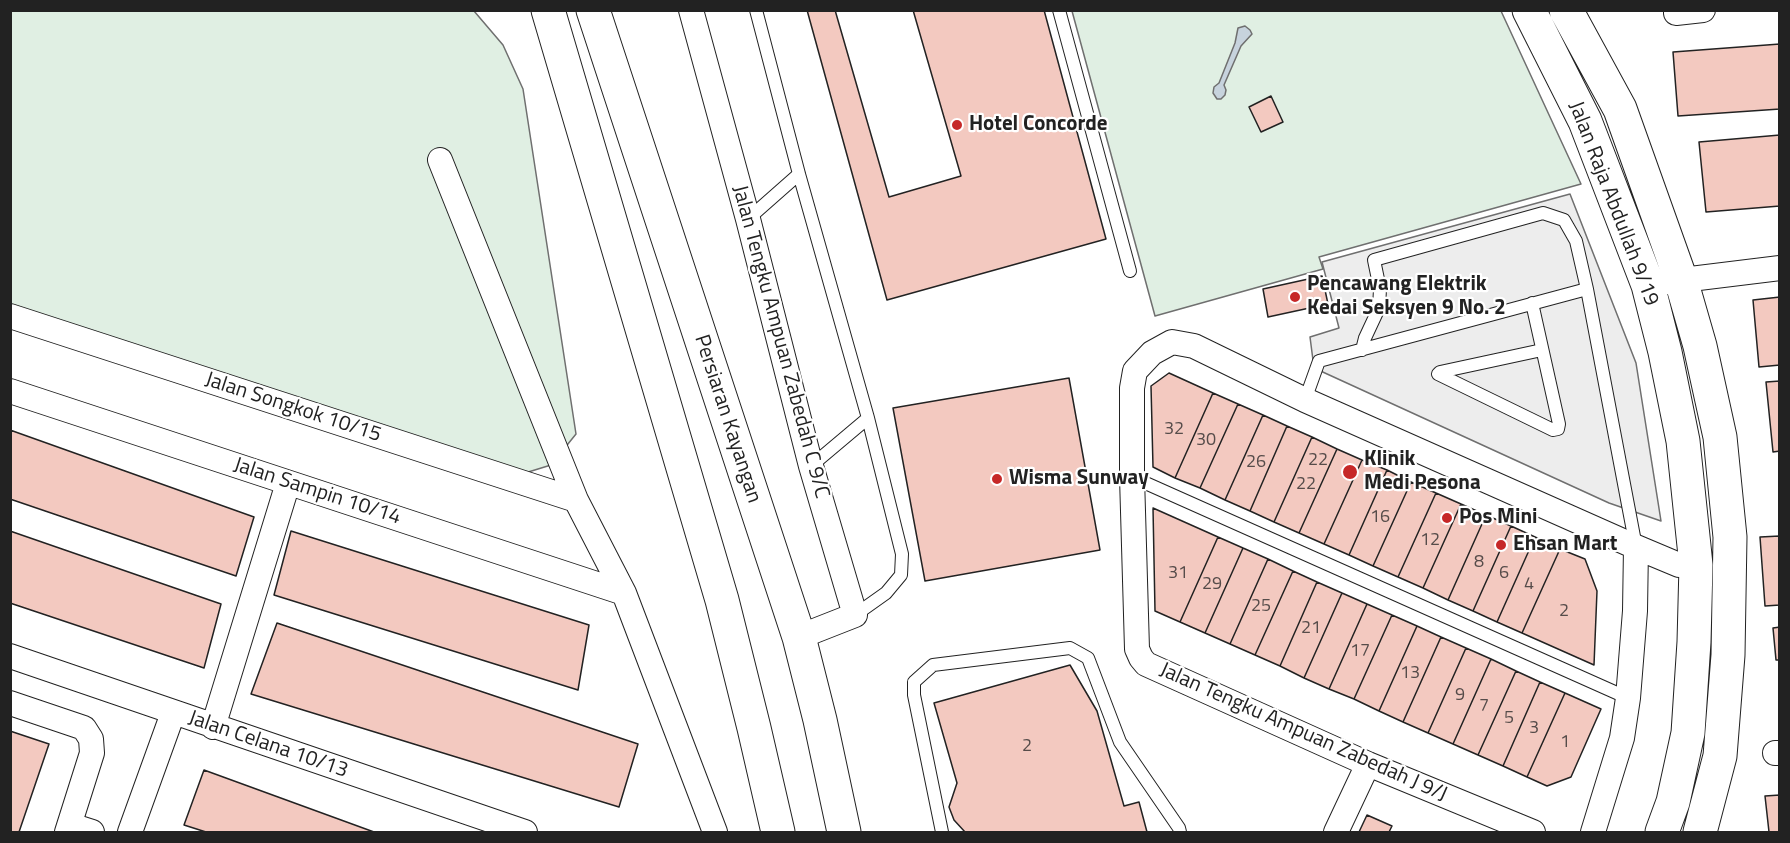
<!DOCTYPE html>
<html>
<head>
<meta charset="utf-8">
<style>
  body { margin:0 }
  #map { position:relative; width:1790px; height:843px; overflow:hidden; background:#fff; font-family:"Titillium Web",sans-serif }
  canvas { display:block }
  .frame { position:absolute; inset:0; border:12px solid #222; pointer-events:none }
</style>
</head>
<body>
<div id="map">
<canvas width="1790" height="843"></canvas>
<div class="frame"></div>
</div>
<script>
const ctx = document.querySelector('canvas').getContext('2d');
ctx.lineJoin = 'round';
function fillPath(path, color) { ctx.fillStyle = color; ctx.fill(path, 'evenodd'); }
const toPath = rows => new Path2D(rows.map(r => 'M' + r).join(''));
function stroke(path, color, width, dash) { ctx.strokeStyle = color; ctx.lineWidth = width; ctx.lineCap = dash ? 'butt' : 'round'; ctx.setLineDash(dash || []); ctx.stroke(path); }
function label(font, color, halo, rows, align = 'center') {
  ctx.font = font + ' "Titillium Web",sans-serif'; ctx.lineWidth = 4.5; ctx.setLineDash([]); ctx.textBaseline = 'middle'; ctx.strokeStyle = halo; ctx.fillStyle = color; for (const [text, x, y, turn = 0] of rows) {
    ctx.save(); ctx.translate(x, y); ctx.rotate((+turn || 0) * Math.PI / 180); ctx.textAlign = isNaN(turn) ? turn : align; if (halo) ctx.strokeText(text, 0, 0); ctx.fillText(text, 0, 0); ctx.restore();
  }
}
const green = toPath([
  [10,11,474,11,503,45,523,89,576,434,551,465,512,477,11,323,10,11],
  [1072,11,1501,11,1581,184,1319,257,1323,269,1155,316,1072,11]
]);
fillPath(green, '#e0efe3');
stroke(green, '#6f6f6f', 1.5);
const parking = toPath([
  [1570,194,1636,363,1661,521,1609,503,1314,368,1310,337,1339,328,1322,262,1570,194]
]);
fillPath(parking, '#ededed');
stroke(parking, '#6f6f6f', 1.5);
const water = toPath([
  [1245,26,1250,30,1252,34,1241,46,1224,85,1226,90,1225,95,1221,99,1217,99,1213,93,1214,87,1219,83,1235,43,1238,28,1245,26]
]);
fillPath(water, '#c7d3dd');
stroke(water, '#6f6f6f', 1.5);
const building = toPath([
  [807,10,1044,10,1106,239,887,300,807,10],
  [835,10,913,10,961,176,889,197,835,10],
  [1780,44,1780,109,1678,116,1673,52,1780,44],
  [1271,96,1283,122,1261,132,1249,107,1271,96],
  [1780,135,1780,206,1706,212,1699,142,1780,135],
  [1322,276,1328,304,1268,317,1263,289,1322,276],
  [1780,297,1780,365,1759,367,1753,300,1780,297],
  [1169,373,1213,393,1175,478,1153,467,1151,386,1169,373],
  [1069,378,1100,550,925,581,893,408,1069,378],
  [1780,381,1780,451,1773,452,1766,382,1780,381],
  [1213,393,1238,404,1200,488,1175,478,1213,393],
  [1238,404,1263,415,1225,500,1200,488,1238,404],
  [1263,415,1287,426,1250,511,1225,500,1263,415],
  [1287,426,1312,437,1274,522,1250,511,1287,426],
  [10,430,254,517,236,576,10,499,10,430],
  [1312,437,1337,449,1299,533,1274,522,1312,437],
  [1337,449,1362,460,1324,544,1299,533,1337,449],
  [1362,460,1387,470,1349,555,1324,544,1362,460],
  [1387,470,1411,482,1373,566,1349,555,1387,470],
  [1411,482,1436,493,1398,577,1373,566,1411,482],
  [1436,493,1461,504,1423,588,1398,577,1436,493],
  [1461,504,1486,515,1448,600,1423,588,1461,504],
  [1153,508,1218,537,1180,622,1155,611,1153,508],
  [1486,515,1511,526,1473,611,1448,600,1486,515],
  [1511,526,1535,537,1497,622,1473,611,1511,526],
  [10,531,221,604,204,668,10,603,10,531],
  [291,531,589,625,578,690,274,595,291,531],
  [1780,536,1780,605,1765,606,1760,537,1780,536],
  [1218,537,1243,548,1205,633,1180,622,1218,537],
  [1535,537,1560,549,1522,633,1497,622,1535,537],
  [1243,548,1268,559,1230,644,1205,633,1243,548],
  [1560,549,1585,559,1597,591,1594,665,1522,633,1560,549],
  [1268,559,1293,571,1255,655,1230,644,1268,559],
  [1293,571,1317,582,1280,666,1255,655,1293,571],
  [1317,582,1342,593,1304,678,1280,666,1317,582],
  [1342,593,1367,604,1329,689,1304,678,1342,593],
  [1367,604,1392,615,1354,699,1329,689,1367,604],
  [1392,615,1417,626,1379,711,1354,699,1392,615],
  [277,623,638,744,619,807,251,694,277,623],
  [1417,626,1441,637,1403,722,1379,711,1417,626],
  [1780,627,1780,660,1776,660,1773,628,1780,627],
  [1441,637,1466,648,1428,733,1403,722,1441,637],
  [1466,648,1491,659,1453,744,1428,733,1466,648],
  [1491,659,1516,671,1478,755,1453,744,1491,659],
  [1070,665,1097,711,1124,806,1139,802,1147,832,965,832,954,820,949,807,957,783,934,703,1070,665],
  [1516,671,1540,682,1503,766,1478,755,1516,671],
  [1540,682,1565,693,1527,777,1503,766,1540,682],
  [1565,693,1601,709,1571,777,1547,786,1527,777,1565,693],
  [10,731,49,744,19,832,10,832,10,731],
  [204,770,374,832,206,832,184,825,204,770],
  [1780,795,1780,832,1769,832,1765,796,1780,795],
  [1367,815,1392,826,1389,832,1359,832,1367,815]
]);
fillPath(building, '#f3c9c0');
stroke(building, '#222', 1.5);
const lane = toPath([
  [756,10,799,174,868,418,902,554,901,575,886,593,855,615],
  [1059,10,1130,271],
  [748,219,799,174],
  [1532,303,1559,424,1558,429,1553,430,1438,374,1440,372,1542,350],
  [1362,350,1365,338,1379,308,1380,289,1374,260,1543,213,1564,220,1576,241,1587,289,1636,547],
  [1305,400,1319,361,1587,289],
  [811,466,868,418],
  [1132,477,1628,698],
  [942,832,914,695,914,682,933,665,1070,648,1088,658,1120,742,1179,828,1180,832]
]);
const street = toPath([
  [691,10,748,219,811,466,855,615,799,637],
  [1676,13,1703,10],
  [440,160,576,500,624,593,715,832],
  [1666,282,1780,268],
  [10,316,576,500],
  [10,391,624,593],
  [10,656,525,832],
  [10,703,84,728,91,739,92,753,67,832],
  [213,727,288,483],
  [1775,753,1780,753],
  [70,825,92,832],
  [130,832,173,713],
  [1336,832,1368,764],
  [1533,832,1368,764,1146,664,1141,658,1137,649,1132,477,1132,388,1135,371,1152,353,1172,342,1194,346,1305,400,1636,547,1679,565,1696,565],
  [1593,832,1622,738,1628,698,1635,611,1636,547]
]);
const secondary = toPath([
  [1529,10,1585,121,1648,285,1665,352,1683,441,1696,565,1694,642,1688,733,1673,802,1662,832],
  [1566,10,1620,109,1681,280,1700,346,1720,437,1730,537,1728,655,1720,756,1700,832]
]);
const primary = toPath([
  [548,10,722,600,754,728,778,832],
  [593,10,799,637,820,720,844,832]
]);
stroke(lane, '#222', 14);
stroke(street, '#222', 26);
stroke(secondary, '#222', 35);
stroke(primary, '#222', 35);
stroke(lane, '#fff', 12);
stroke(street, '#fff', 24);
stroke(secondary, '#fff', 33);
stroke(primary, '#fff', 33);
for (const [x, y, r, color] of [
  [957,125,6,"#c62828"],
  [1295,297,6,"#c62828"],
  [1350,472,8,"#c62828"],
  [997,479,6,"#c62828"],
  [1447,518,6,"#c62828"],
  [1501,545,6,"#c62828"]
]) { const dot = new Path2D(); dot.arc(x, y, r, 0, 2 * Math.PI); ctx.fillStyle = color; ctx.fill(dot); stroke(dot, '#fff', 2); }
label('18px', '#564c4a', null, [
  ["32",1174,430],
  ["30",1206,441],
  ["22",1318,461],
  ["26",1256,463],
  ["22",1306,485],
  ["16",1380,518],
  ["12",1430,541],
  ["8",1479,563],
  ["31",1178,574],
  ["6",1504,574],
  ["29",1212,585],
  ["4",1529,585],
  ["25",1261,607],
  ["2",1564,612],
  ["21",1311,629],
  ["17",1360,652],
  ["13",1410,674],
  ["9",1460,696],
  ["7",1484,707],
  ["5",1509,719],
  ["3",1534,729],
  ["1",1565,743],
  ["2",1027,747]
]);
label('bold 21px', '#222', '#fff', [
  ["Hotel Concorde",969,125],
  ["Pencawang Elektrik",1307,285],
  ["Kedai Seksyen 9 No. 2",1307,309],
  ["Klinik",1364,460],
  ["Medi Pesona",1364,484],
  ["Wisma Sunway",1009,479],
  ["Pos Mini",1459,518],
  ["Ehsan Mart",1513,545]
], 'left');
label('21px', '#222', '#fff', [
  ["Jalan Raja Abdullah 9/19",1613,204,69],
  ["Jalan Tengku Ampuan Zabedah C 9/C",780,342,75],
  ["Jalan Songkok 10/15",293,408,18],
  ["Persiaran Kayangan",727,419,72],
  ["Jalan Sampin 10/14",317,492,18],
  ["Jalan Tengku Ampuan Zabedah J 9/J",1303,733,24],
  ["Jalan Celana 10/13",268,745,19]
]);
</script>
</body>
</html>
